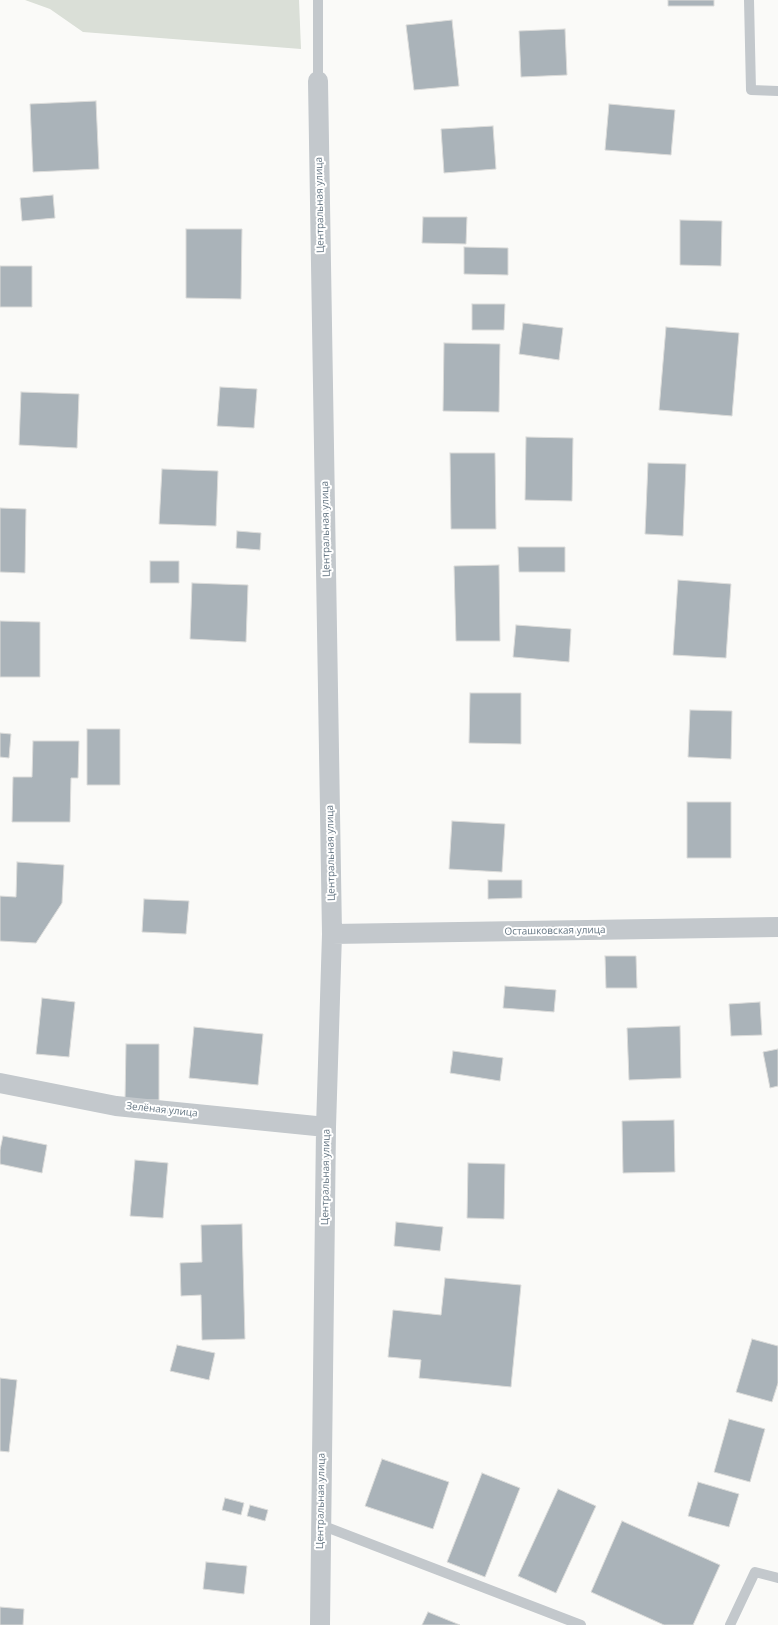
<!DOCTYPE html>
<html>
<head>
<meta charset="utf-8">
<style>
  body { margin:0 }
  canvas { display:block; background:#fafaf8 }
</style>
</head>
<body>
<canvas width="778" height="1625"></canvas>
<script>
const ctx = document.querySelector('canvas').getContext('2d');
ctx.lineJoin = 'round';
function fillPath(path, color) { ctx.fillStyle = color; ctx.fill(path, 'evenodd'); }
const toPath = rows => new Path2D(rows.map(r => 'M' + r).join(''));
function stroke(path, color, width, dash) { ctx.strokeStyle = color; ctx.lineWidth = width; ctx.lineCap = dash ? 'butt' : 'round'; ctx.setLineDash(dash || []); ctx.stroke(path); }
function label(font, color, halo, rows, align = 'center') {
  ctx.font = font + ' "Open Sans",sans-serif'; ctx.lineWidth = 4; ctx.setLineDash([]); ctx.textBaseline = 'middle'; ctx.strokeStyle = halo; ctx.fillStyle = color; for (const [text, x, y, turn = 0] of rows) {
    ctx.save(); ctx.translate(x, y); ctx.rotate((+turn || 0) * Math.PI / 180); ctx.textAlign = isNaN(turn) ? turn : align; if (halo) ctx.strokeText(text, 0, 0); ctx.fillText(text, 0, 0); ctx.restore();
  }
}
fillPath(toPath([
  [25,0,299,0,301,49,83,32,50,9]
]), '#dadfd7');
const building = toPath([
  [668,0,714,0,714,6,668,6,668,0],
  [452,20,459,86,414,90,406,25,452,20],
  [565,29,567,75,521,77,519,31,565,29],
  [96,101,99,169,33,172,30,104,96,101],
  [609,104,675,110,671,155,605,150,609,104],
  [493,126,496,169,444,173,441,129,493,126],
  [53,195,55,218,22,221,20,198,53,195],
  [423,217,467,217,466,244,422,243,423,217],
  [680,220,722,221,721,266,680,265,680,220],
  [186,229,242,229,241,299,186,298,186,229],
  [464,247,508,248,508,275,464,274,464,247],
  [0,266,32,266,32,307,0,307,0,266],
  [472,304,505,304,504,330,472,330,472,304],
  [523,323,563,328,559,360,519,354,523,323],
  [666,327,739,333,732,416,659,410,666,327],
  [444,343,500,344,499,412,443,411,444,343],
  [220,387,257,389,254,428,217,426,220,387],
  [21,392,79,394,77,448,19,445,21,392],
  [526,437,573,438,572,501,525,500,526,437],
  [450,453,495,453,496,529,451,529,450,453],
  [648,463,686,464,683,536,645,534,648,463],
  [162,469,218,471,216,526,159,524,162,469],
  [0,508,26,509,25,573,0,572,0,508],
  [237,531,261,533,260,550,236,548,237,531],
  [518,547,565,547,565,572,519,572,518,547],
  [150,561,179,561,179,583,150,583,150,561],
  [499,565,500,641,456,641,454,566,499,565],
  [678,580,731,584,726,658,673,655,678,580],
  [192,583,248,585,246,642,190,639,192,583],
  [0,621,40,622,40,677,0,677,0,621],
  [516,625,571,629,569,662,513,657,516,625],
  [470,693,521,693,521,744,469,743,470,693],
  [690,710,732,711,731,759,688,757,690,710],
  [87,729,120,729,120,785,87,785,87,729],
  [0,733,11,734,9,758,0,757,0,733],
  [33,741,79,741,78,778,71,778,70,822,12,822,13,777,32,777,33,741],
  [687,802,731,802,731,858,687,858,687,802],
  [452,821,505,824,502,872,449,869,452,821],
  [17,862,64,865,62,903,36,943,0,941,0,896,16,897,17,862],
  [488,880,522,880,522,898,488,899,488,880],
  [144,899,189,901,186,934,142,932,144,899],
  [605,956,636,956,637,988,606,988,605,956],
  [505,986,556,990,554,1012,503,1008,505,986],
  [42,998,75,1002,69,1057,36,1054,42,998],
  [760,1002,762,1035,731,1036,729,1004,760,1002],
  [680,1026,681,1078,629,1080,627,1028,680,1026],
  [194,1027,263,1034,258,1085,189,1078,194,1027],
  [126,1044,159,1044,159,1100,125,1100,126,1044],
  [778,1049,778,1086,770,1088,763,1052,778,1049],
  [453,1051,503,1058,500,1081,450,1073,453,1051],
  [674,1120,675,1172,623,1173,622,1121,674,1120],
  [3,1136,47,1145,42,1173,0,1164,0,1150,3,1136],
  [135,1160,168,1163,163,1218,130,1216,135,1160],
  [468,1163,505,1164,504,1219,467,1218,468,1163],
  [396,1222,443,1227,440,1251,394,1246,396,1222],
  [242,1224,245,1339,202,1340,201,1295,181,1296,180,1263,202,1262,201,1225,242,1224],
  [445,1278,521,1285,511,1387,419,1378,421,1360,388,1357,393,1310,441,1315,445,1278],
  [752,1339,778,1346,778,1383,772,1402,736,1392,752,1339],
  [177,1345,215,1353,209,1380,170,1371,177,1345],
  [0,1378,17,1380,9,1452,0,1451,0,1378],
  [729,1419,765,1429,750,1482,714,1472,729,1419],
  [382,1459,449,1482,433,1529,365,1506,382,1459],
  [482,1473,520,1488,485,1577,447,1562,482,1473],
  [698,1482,739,1494,729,1527,688,1516,698,1482],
  [558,1489,596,1506,556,1593,518,1576,558,1489],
  [225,1498,244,1503,241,1515,222,1510,225,1498],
  [250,1505,268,1510,265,1521,247,1516,250,1505],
  [622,1521,720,1565,693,1625,664,1625,591,1592,622,1521],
  [206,1562,247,1566,244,1594,203,1589,206,1562],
  [0,1607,24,1609,23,1625,0,1625,0,1607],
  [428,1612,460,1625,422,1625,428,1612]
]);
fillPath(building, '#aab3b9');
stroke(building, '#dcdcda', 1);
stroke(toPath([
  [318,0,318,81],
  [749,0,751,90,778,91],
  [321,1525,581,1625],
  [730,1625,755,1572,778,1578]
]), '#c3c8cc', 10);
stroke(toPath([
  [318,81,332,934,326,1127,320,1625],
  [332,934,778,927],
  [0,1083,116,1106,326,1127]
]), '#c3c8cc', 20);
label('10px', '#657683', '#fff', [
  ["Центральная улица",320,205,-91],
  ["Центральная улица",326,529,-91],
  ["Центральная улица",331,853,-91],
  ["Осташковская улица",555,931,-1],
  ["Зелёная улица",162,1110,6],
  ["Центральная улица",326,1177,-89],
  ["Центральная улица",321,1501,-89]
]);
</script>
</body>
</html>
